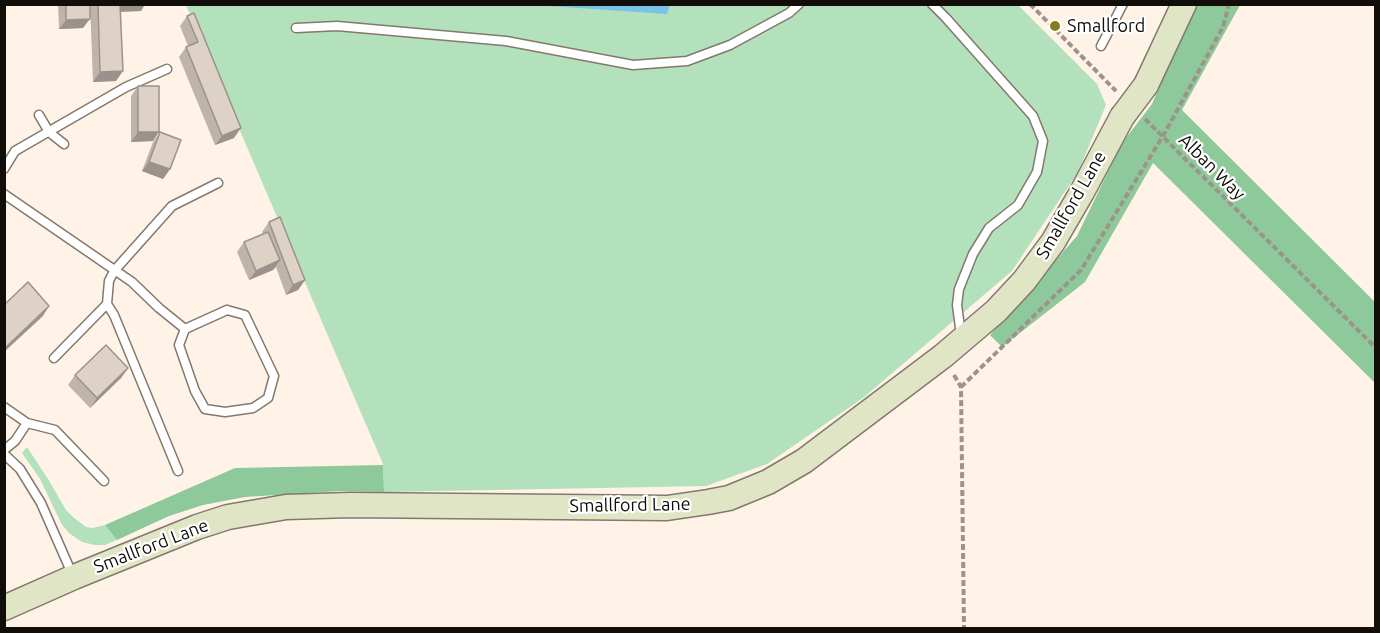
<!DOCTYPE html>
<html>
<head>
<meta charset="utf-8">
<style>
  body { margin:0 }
  #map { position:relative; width:1380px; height:633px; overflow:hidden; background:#fff2e6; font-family:Ubuntu,sans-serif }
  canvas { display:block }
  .frame { position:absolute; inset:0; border:6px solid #110d09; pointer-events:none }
</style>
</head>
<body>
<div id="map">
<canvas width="1380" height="633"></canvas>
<div class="frame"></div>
</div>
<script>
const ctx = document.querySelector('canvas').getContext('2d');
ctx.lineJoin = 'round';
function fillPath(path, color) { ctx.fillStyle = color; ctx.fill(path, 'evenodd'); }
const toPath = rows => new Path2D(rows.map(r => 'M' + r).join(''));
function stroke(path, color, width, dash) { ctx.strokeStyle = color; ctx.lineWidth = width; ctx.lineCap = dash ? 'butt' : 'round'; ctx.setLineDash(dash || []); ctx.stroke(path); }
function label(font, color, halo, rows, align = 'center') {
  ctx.font = font + ' Ubuntu,sans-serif'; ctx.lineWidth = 4.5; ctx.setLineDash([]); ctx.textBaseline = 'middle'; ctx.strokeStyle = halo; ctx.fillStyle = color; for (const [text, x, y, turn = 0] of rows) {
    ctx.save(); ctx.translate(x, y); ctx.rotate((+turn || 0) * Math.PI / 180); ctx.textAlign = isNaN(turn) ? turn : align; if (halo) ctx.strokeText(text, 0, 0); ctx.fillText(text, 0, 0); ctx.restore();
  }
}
fillPath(toPath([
  [186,5,1018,5,1097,84,1106,105,1078,172,1012,271,863,398,767,464,706,486,384,492,383,464],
  [27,447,48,479,66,510,73,517,86,527,93,528,105,525,117,540,105,545,95,545,82,542,69,533,62,525,40,479,22,453]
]), '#b3e1bc');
fillPath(toPath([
  [1195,5,1240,5,1182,110,1375,302,1375,383,1153,163,1085,282,1002,347,990,335,1077,236,1122,143,1152,104],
  [383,465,384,492,340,491,245,497,203,505,169,516,117,540,105,525,235,468]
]), '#8dc99a');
fillPath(toPath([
  [534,5,670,5,667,14]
]), '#7ac3e8');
const lane = toPath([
  [932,4,946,18,1033,116,1043,141,1037,172,1018,205,989,228,973,254,959,289,957,305,961,335],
  [296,28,337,26,506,41,633,65,687,61,730,45,789,13,799,4],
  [1101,46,1123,4],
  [39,115,49,132,64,144],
  [4,169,15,151,126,87,167,69],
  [4,194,132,282,159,308,185,329],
  [107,304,114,315,178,471],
  [227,310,245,315,274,376,268,398,253,408,225,412,205,409,195,391,179,345,185,329,227,310],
  [54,358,107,304,109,281,114,271,172,206,218,183],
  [4,407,27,423,55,430,104,481],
  [4,450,15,441,27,423],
  [4,454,20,469,41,503,73,576]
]);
const secondary = toPath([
  [1146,85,1184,4],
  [4,608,74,577,197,527,228,517,286,507,350,505,667,508,708,502,729,498,768,482,804,461,943,356,996,311,1024,281,1053,242,1082,192,1122,117]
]);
stroke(lane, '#83786e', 11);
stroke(secondary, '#83786e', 27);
stroke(toPath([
  [1030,4,1116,91],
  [1145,119,1376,348],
  [954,375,961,387,964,628],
  [961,387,1081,270,1163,136,1223,27,1229,4]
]), '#9c938a', 4, [6, 3]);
stroke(lane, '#fff', 8);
stroke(secondary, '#e0e5c6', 24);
const secondaryBridge = toPath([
  [1122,117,1146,85]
]);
stroke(secondaryBridge, '#83786e', 27, []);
stroke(secondaryBridge, '#e0e5c6', 24);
fillPath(toPath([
  [58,4,90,4,83,28,59,29],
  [90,4,145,4,141,11,120,12,116,81,93,82],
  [194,13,234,138,215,145,179,57,186,47,188,46,180,26,187,16],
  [138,86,153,141,131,142,131,96],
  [160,132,170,169,163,179,142,171,153,142],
  [269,222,305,280,298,290,286,295,276,267,273,270,249,280,237,252,244,242,263,234,262,232],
  [128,368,121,378,90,408,68,385,75,375]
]), '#bfb4aa');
fillPath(toPath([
  [118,4,145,4,141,11,113,12],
  [90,19,83,28,59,29,66,20],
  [123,71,116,81,93,82,100,72],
  [241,128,234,138,215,145,222,136],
  [138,132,159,132,153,141,131,142],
  [149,162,170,169,163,179,142,171],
  [280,260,273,270,249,280,256,271],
  [305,280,298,290,286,295,293,285],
  [49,306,43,316,4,352,4,349],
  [128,368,121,378,90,408,97,398]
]), '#9b928b');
const building = toPath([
  [66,4,90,4,90,19,66,20,66,4],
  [98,4,120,4,123,71,100,72,98,4],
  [194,13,241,128,222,136,186,47,198,42,187,16,194,13],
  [138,86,159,86,159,132,138,132,138,86],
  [160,132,181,140,170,169,149,162,160,132],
  [280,217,305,280,293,285,269,222,280,217],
  [268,232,280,260,256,271,244,242,268,232],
  [28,282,49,306,4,349,4,305,28,282],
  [106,345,128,368,97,398,75,375,106,345]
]);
fillPath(building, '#ded1c6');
stroke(building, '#9b928b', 1.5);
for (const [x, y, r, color] of [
  [1055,26,6,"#8a7a1f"]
]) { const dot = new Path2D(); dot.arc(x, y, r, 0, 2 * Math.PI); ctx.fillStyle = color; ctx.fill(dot); stroke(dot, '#fff', 2); }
label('18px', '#110d09', '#fff', [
  ["Smallford",1067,26]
], 'left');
label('18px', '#110d09', '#fff', [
  ["Alban Way",1212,167,45],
  ["Smallford Lane",1071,205,-60],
  ["Smallford Lane",630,505,-1],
  ["Smallford Lane",151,546,-21]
]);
</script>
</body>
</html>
